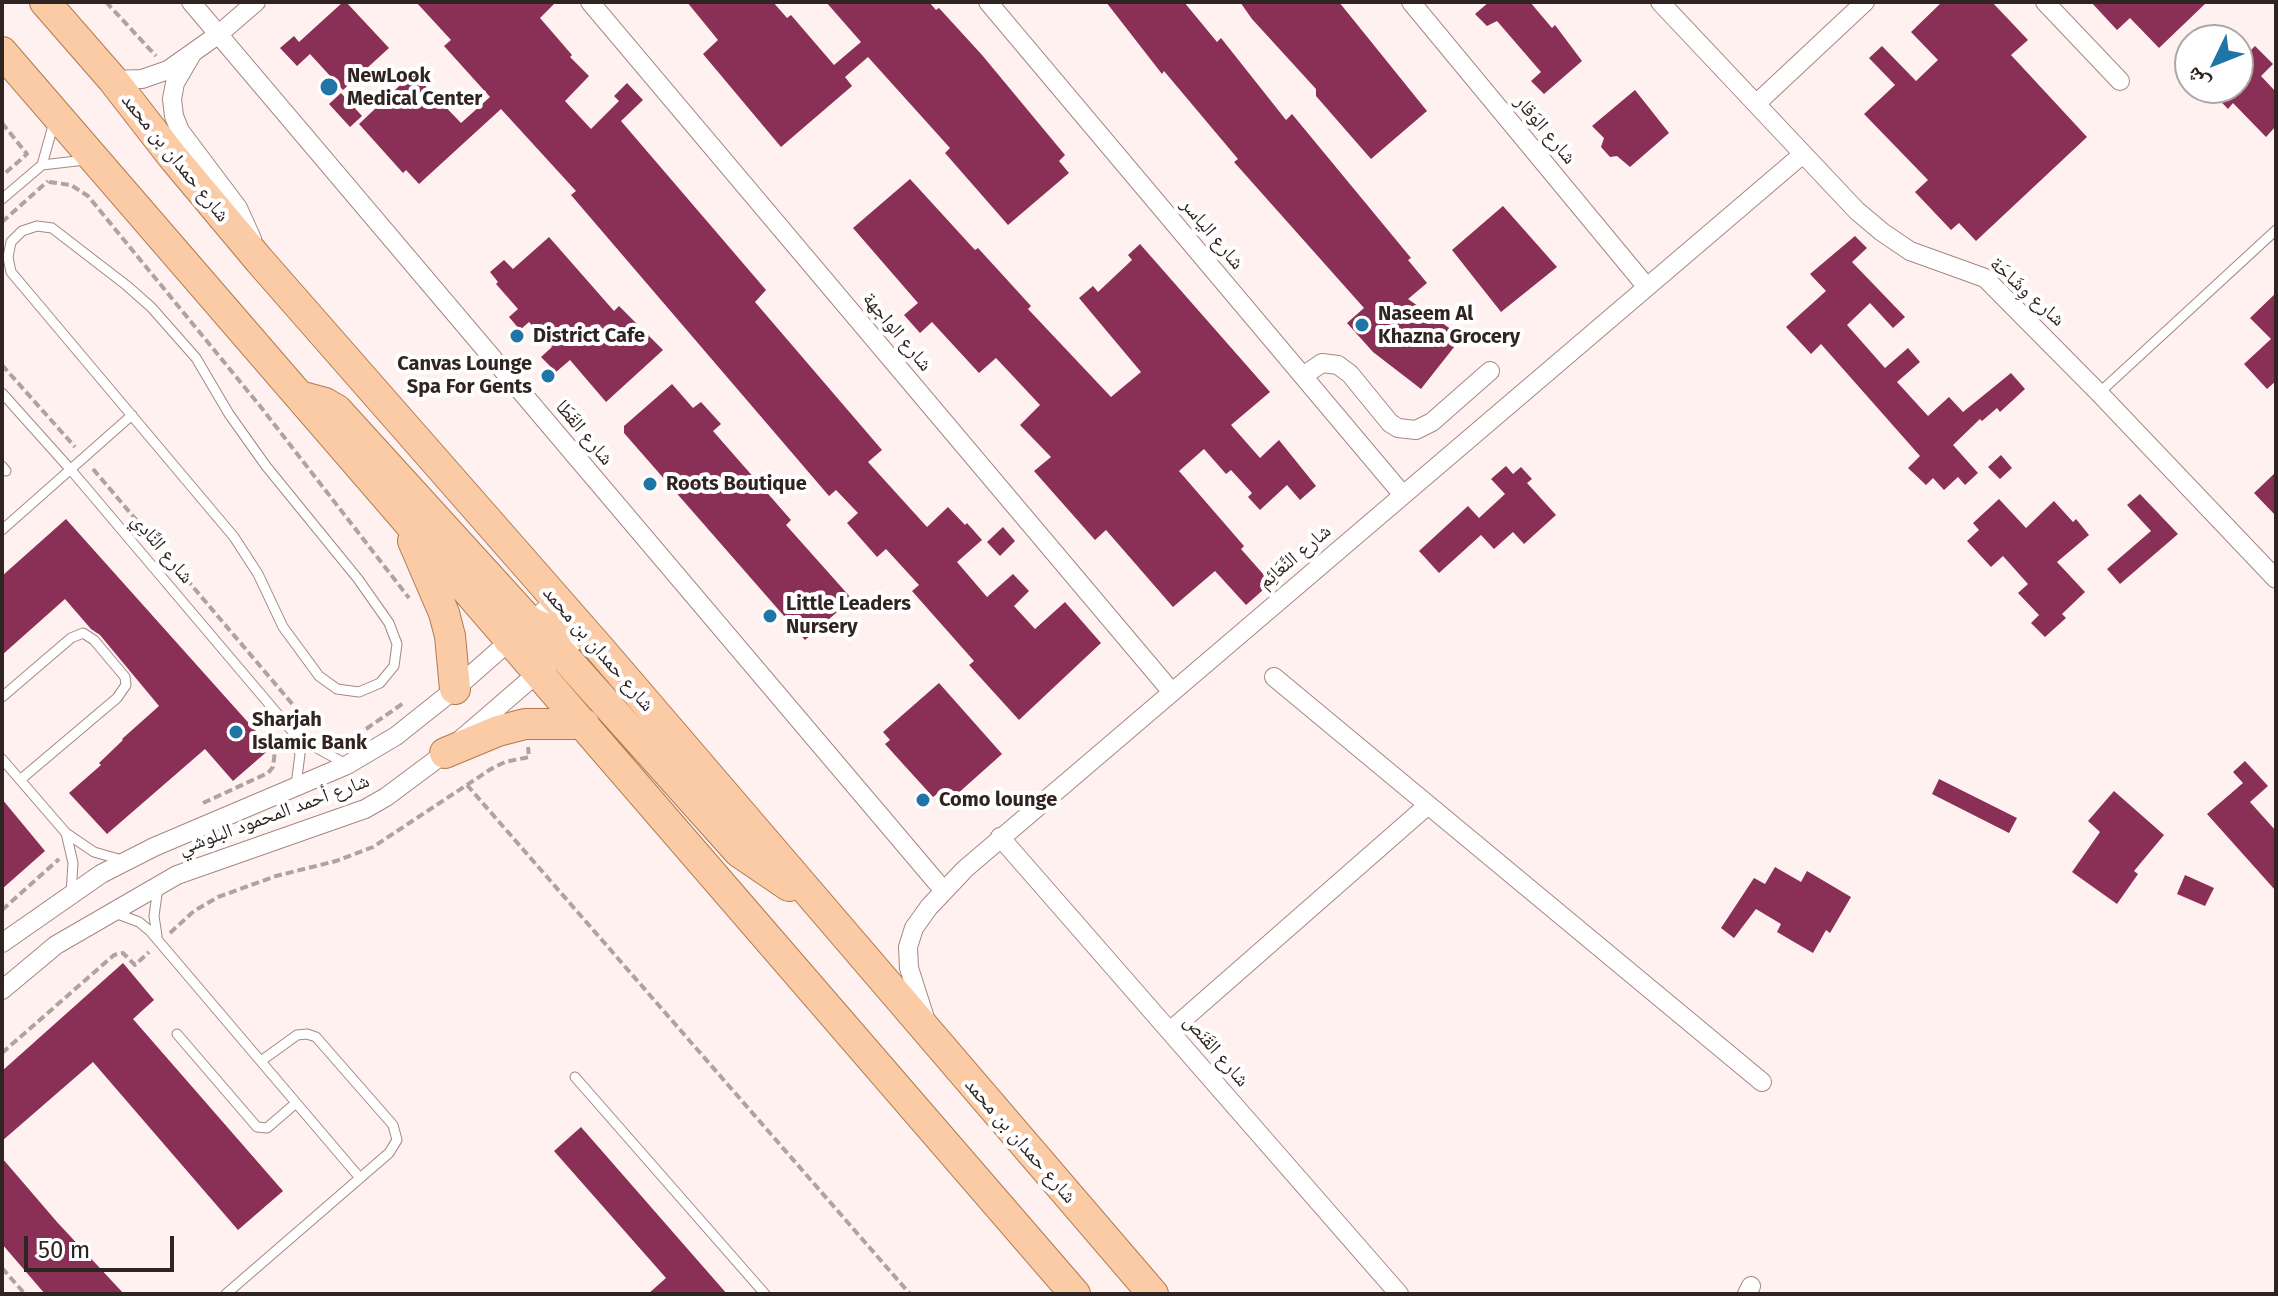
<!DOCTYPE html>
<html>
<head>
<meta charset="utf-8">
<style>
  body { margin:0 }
  #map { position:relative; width:2278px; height:1296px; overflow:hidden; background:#fef1ef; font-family:"Fira Sans","Noto Naskh Arabic",sans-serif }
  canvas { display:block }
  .frame { position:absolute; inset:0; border:4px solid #302422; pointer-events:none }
  .north { position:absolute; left:2174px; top:24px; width:80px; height:80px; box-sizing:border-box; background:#fff; border:2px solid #aca7a7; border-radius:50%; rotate:227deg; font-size:22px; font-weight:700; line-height:32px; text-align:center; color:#302422 }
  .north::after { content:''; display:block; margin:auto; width:28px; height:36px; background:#1f76a6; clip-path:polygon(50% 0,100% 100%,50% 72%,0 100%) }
  .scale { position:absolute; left:24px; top:1236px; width:150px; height:36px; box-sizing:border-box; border:4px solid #302422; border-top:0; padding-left:10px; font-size:24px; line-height:28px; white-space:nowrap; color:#302422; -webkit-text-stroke:6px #fff; paint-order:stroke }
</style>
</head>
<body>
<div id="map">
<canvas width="2278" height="1296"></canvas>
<div class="frame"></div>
<div class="north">ش</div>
<div class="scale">50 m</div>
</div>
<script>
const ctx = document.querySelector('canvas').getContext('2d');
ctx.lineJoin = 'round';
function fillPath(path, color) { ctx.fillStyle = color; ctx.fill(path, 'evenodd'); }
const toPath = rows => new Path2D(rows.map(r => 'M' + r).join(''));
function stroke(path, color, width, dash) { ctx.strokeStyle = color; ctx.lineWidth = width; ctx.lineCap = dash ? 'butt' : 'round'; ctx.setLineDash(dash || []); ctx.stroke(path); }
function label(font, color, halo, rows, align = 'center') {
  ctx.font = font + ' "Fira Sans","Noto Naskh Arabic",sans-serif'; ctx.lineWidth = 8; ctx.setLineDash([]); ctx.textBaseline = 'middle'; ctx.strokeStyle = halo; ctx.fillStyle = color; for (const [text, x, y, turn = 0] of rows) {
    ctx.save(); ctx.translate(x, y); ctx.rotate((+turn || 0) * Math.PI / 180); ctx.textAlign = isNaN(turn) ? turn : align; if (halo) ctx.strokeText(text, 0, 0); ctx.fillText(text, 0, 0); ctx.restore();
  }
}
fillPath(toPath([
  [343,2,346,2,389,48,343,90,310,54,297,66,280,48,294,36,299,42],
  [416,2,556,2,540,18,572,55,570,57,589,76,565,101,591,129,619,101,614,96,627,83,643,100,621,121,766,290,755,302,882,450,868,462,927,527,948,507,965,525,967,523,982,540,957,562,987,597,1013,574,1029,591,1014,606,1035,629,1065,602,1101,643,1019,720,969,665,974,661,912,591,919,585,886,549,877,557,847,523,858,513,836,490,829,496,571,195,576,191,501,109,419,184,406,170,403,173,359,124,413,73,461,123,490,97,444,46,451,40],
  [687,2,773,2,787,18,791,15,834,65,861,42,826,2,929,2,936,10,939,8,982,55,1065,155,1059,161,1069,173,1008,225,945,153,950,148,868,57,845,77,852,86,781,147,703,54,718,40],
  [1106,2,1184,2,1217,42,1221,38,1286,120,1292,114,1411,258,1408,260,1427,283,1408,299,1462,337,1421,389,1373,352,1347,323,1364,308,1234,162,1238,159,1164,71,1162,74],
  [1240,2,1339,2,1427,111,1371,159,1316,96,1316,89,1252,19],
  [1489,2,1530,2,1552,28,1555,25,1582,61,1544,94,1531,81,1541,72,1497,21,1487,26,1475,14],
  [1942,2,1992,2,2028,40,2011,55,2087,137,1976,241,1959,223,1951,230,1915,192,1928,180,1864,114,1895,85,1869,58,1882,46,1916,81,1938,60,1911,32],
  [2091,2,2207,2,2159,48,2130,18,2117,30],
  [2255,46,2273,64,2261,76,2276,92,2276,126,2266,137,2233,103,2228,109,2208,88,2238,88,2238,63],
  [1635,90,1669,133,1630,167,1617,156,1610,157,1601,147,1604,138,1592,126],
  [341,93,362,116,350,127,329,104],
  [910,179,975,250,978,248,1031,306,1028,309,1111,397,1141,372,1079,298,1093,286,1098,292,1132,260,1128,255,1140,244,1270,392,1231,425,1260,458,1279,440,1316,486,1300,500,1287,485,1260,510,1248,497,1252,493,1231,470,1226,474,1204,449,1179,471,1244,546,1241,549,1271,583,1246,605,1215,571,1173,607,1106,530,1095,540,1034,471,1051,457,1020,425,1040,405,996,358,979,373,932,322,920,333,904,315,918,303,853,228],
  [1503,206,1557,267,1501,312,1452,250],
  [1855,236,1867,248,1852,262,1905,317,1893,328,1870,303,1847,325,1885,368,1908,348,1920,362,1897,382,1928,416,1949,397,1963,412,2011,373,2025,389,2000,412,1997,408,1982,421,1980,419,1953,445,1978,473,1965,485,1958,477,1944,490,1933,478,1926,485,1908,468,1920,456,1821,344,1811,354,1786,327,1826,291,1810,274],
  [549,237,614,311,619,306,663,350,606,402,570,360,556,372,541,357,552,347,529,322,520,330,509,317,518,309,496,284,498,282,490,272,504,260,513,269],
  [2276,293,2276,381,2267,389,2244,364,2271,339,2250,318],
  [672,384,693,408,701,402,721,424,713,431,791,520,786,525,852,599,805,640,624,433,624,426],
  [2001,455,2012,468,2000,479,1988,467],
  [1506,466,1513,474,1521,467,1532,479,1527,483,1556,515,1524,544,1513,532,1494,549,1481,535,1439,573,1419,551,1468,506,1479,518,1505,494,1491,479],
  [2276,472,2276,516,2254,493],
  [2140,494,2178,534,2120,584,2107,569,2151,531,2127,505],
  [1999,499,2026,528,2054,501,2073,522,2076,519,2089,535,2057,562,2085,592,2062,614,2066,618,2045,637,2031,623,2039,615,2018,593,2028,584,2003,556,1991,567,1967,541,1979,530,1973,523],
  [66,519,271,748,233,781,205,749,107,834,69,793,101,765,99,763,123,740,122,739,159,706,100,635,91,629,65,599,2,655,2,576],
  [1003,527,1015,541,1000,556,987,542],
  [939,683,1002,754,946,804,937,794,933,797,903,764,885,744,890,740,883,732],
  [2245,761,2268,786,2250,802,2276,831,2276,891,2207,814,2243,783,2233,772],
  [1939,779,2017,818,2009,833,1932,794],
  [2114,791,2164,835,2134,871,2138,874,2117,904,2072,872,2100,832,2088,821],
  [2,799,45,851,2,889],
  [1775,867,1801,882,1807,871,1851,897,1830,933,1826,930,1813,953,1777,932,1781,924,1756,909,1734,938,1721,928,1754,878,1765,884],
  [2185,875,2214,888,2205,906,2177,894],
  [123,963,154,1000,133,1019,283,1191,238,1230,93,1062,2,1141,2,1071],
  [581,1127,727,1294,648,1294,666,1278,554,1151],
  [2,1158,57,1222,124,1294,45,1294,2,1244]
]), '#8a2f55');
const lane = toPath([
  [42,165,54,122],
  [2,199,42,165,85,160],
  [37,226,52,228,126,285,151,307,196,358,229,414,266,466,358,579,389,623,397,644,394,666,380,683,359,692,337,689,319,676,283,627,258,574,234,537,11,272,8,257,11,242,22,231,37,226],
  [2,393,71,470,292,731,304,741,346,764],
  [2099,393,2276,230],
  [2,466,6,471],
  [2,530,132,415],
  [2,697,71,638,83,633,94,640,125,677,126,685,117,698,20,780],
  [293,734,300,754,296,785],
  [2,759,66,833,94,852,122,860],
  [66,833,73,863,71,893],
  [115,913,139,922,150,931,360,1178],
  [157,936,154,916,158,887],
  [177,1034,257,1127,267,1128,296,1103],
  [575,1077,765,1294],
  [226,1294,389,1153,397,1140,393,1125,316,1037,307,1034,297,1035,261,1061]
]);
const street = toPath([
  [191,2,944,891],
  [590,2,1171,691],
  [988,2,1403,495],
  [1411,2,1646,286],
  [1660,2,1857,211,1882,232,1910,251,1985,278,2099,393,2276,579],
  [2045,2,2120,81],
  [192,54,175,83,172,99,174,116,180,131,238,208,252,239],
  [113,80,142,79,168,70,219,34,256,2],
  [1757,103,1865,2],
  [1303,376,1322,363,1338,365,1350,374,1390,423,1398,428,1416,430,1432,422,1490,371],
  [1274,677,1762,1082],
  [1000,837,1399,1294],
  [2,943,101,874,154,847,347,765,396,736,455,689,556,600],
  [2,990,56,945,177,875,365,809,386,797,445,753,585,632],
  [925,1018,909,968,908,947,914,928,929,907,965,869,1803,154],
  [1170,1031,1428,805],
  [1747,1294,1751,1286]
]);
const primary = toPath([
  [45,2,113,80,172,156,259,260,600,649,1153,1294],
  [2,52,1075,1294],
  [303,397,325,403,337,410,530,622,556,633],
  [413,541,444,613,450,636,455,689],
  [509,640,528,635,541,637,552,643,739,852,789,886],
  [445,753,498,731,525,724,584,724]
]);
stroke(lane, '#a58883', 11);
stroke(street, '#a58883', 20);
stroke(primary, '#b17a50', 32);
stroke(toPath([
  [106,2,156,56],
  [2,123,27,154,2,176],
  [49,182,71,185,88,196,260,406,409,598],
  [2,222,48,181],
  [2,365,75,447],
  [93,469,305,719],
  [366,729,405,702],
  [467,785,910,1294],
  [203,803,268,773,273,767,275,751,280,741],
  [2,910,59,859],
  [170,933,194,911,218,897,276,876,336,861,373,847,491,769,505,762,529,757,528,747],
  [2,1053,114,955,123,953,135,965,149,952],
  [2,1268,25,1294]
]), '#afa2a0', 4, [8, 4]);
stroke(lane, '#fff', 9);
stroke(street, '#fff', 18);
stroke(primary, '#facba5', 30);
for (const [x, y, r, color] of [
  [329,87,10,"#1f76a6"],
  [1362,325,8,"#1f76a6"],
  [517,336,8,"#1f76a6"],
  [548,376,8,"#1f76a6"],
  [650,484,8,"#1f76a6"],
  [770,616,8,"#1f76a6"],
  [236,732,8,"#1f76a6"],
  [923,800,8,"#1f76a6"]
]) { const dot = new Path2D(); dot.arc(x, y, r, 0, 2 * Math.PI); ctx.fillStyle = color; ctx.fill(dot); stroke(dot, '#fff', 3); }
label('bold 20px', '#302422', '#fff', [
  ["NewLook",347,76],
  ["Medical Center",347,99],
  ["Naseem Al",1378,314],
  ["Khazna Grocery",1378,337],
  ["District Cafe",533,336],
  ["Canvas Lounge",532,364,"right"],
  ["Spa For Gents",532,387,"right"],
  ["Roots Boutique",666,484],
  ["Little Leaders",786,604],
  ["Nursery",786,627],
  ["Sharjah",252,720],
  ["Islamic Bank",252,743],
  ["Como lounge",939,800]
], 'left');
label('20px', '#302422', '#fff', [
  ["شارع الوَقار",1545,130,50],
  ["شارع حمدان بن محمد",175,158,51],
  ["شارع الياسر",1212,234,50],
  ["شارع وِشَاحَة",2027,292,42],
  ["شارع الواجهة",897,332,50],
  ["شارع القَطَا",584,433,50],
  ["شارع النَّادِي",162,549,50],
  ["شارع النَّعَائِم",1295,557,-40],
  ["شارع حمدان بن محمد",598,649,49],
  ["شارع أحمد المحمود البلوشي",274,815,-20],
  ["شارع القَنَص",1216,1051,49],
  ["شارع حمدان بن محمد",1020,1141,49]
]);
</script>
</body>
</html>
